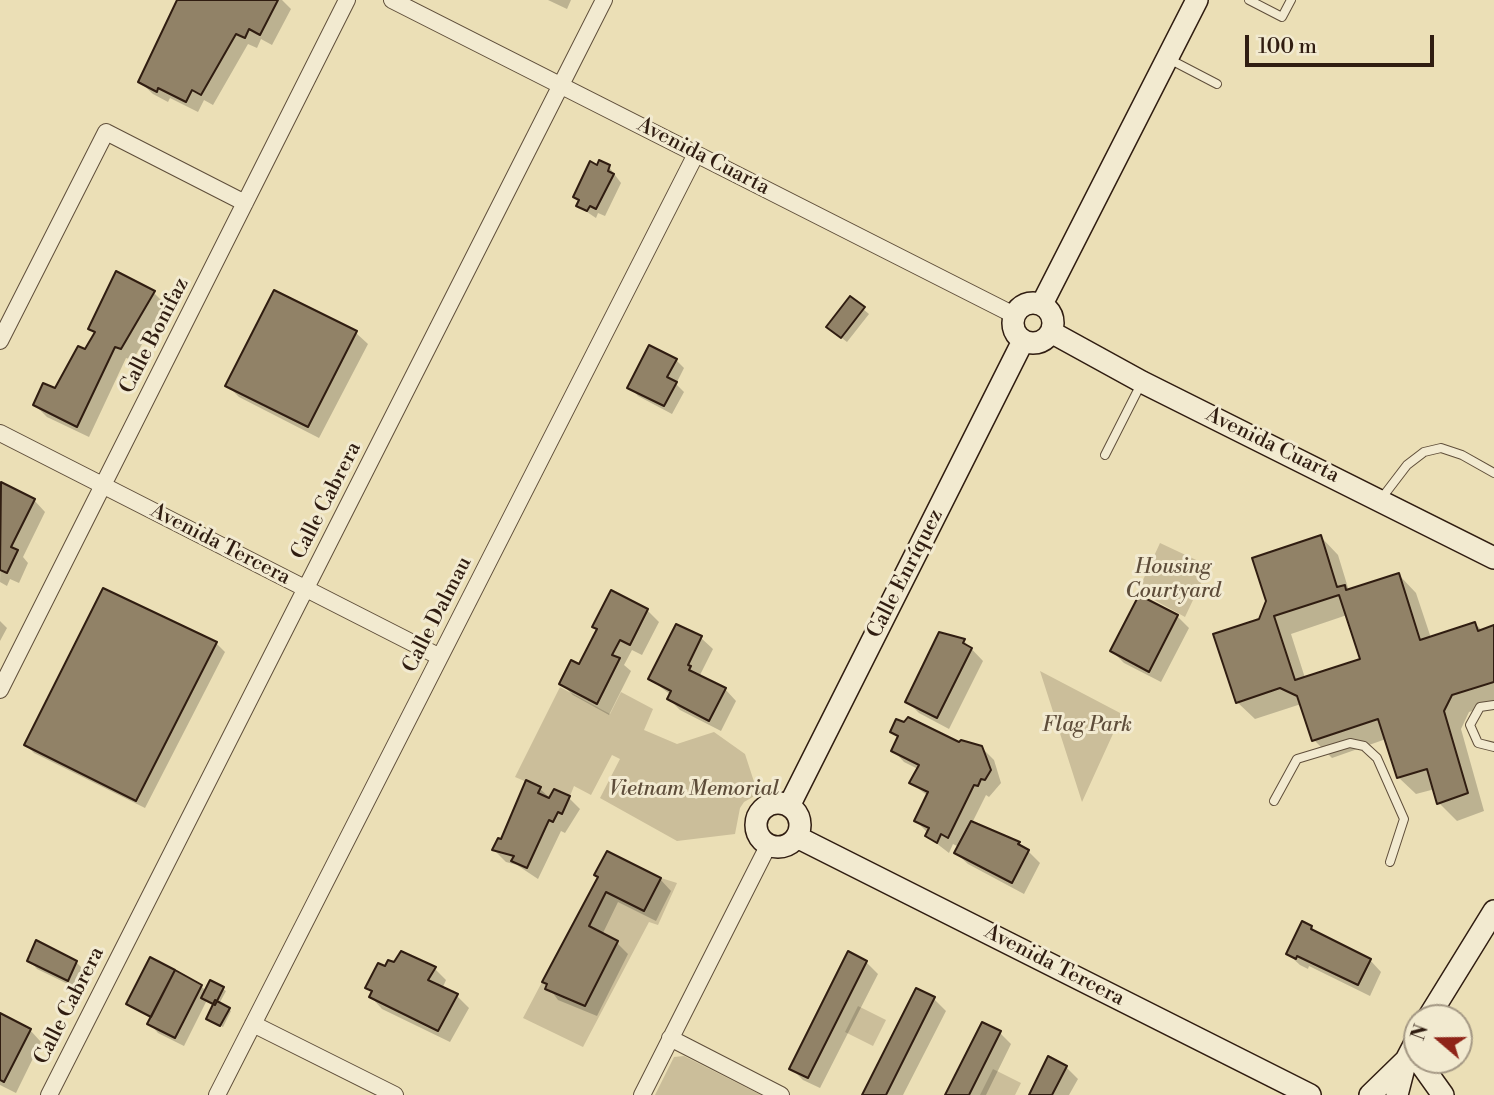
<!DOCTYPE html>
<html>
<head>
<meta charset="utf-8">
<style>
  body { margin:0 }
  #map { position:relative; width:1494px; height:1095px; overflow:hidden; background:#ebdfb6; font-family:"Libre Bodoni",serif }
  canvas { display:block }
  .north { position:absolute; left:1403px; top:1004px; width:70px; height:70px; box-sizing:border-box; background:#f2ead0; border:2px solid #a49884; border-radius:50%; rotate:290deg; font-size:19px; font-weight:700; line-height:28px; text-align:center; color:#301d11 }
  .north::after { content:''; display:block; margin:auto; width:24px; height:32px; background:#8f2418; clip-path:polygon(50% 0,100% 100%,50% 72%,0 100%) }
  .scale { position:absolute; left:1245px; top:35px; width:189px; height:32px; box-sizing:border-box; border:4px solid #301d11; border-top:0; padding-left:9px; font-size:21px; line-height:24px; white-space:nowrap; color:#301d11; -webkit-text-stroke:5px #f2ead0; paint-order:stroke }
</style>
</head>
<body>
<div id="map">
<canvas width="1494" height="1095"></canvas>
<div class="north">N</div>
<div class="scale">100 m</div>
</div>
<script>
const ctx = document.querySelector('canvas').getContext('2d');
ctx.lineJoin = 'round';
function fillPath(path, color) { ctx.fillStyle = color; ctx.fill(path, 'evenodd'); }
const toPath = rows => new Path2D(rows.map(r => 'M' + r).join(''));
function stroke(path, color, width, dash) { ctx.strokeStyle = color; ctx.lineWidth = width; ctx.lineCap = dash ? 'butt' : 'round'; ctx.setLineDash(dash || []); ctx.stroke(path); }
function label(font, color, halo, rows, align = 'center') {
  ctx.font = font + ' "Libre Bodoni",serif'; ctx.lineWidth = 6; ctx.setLineDash([]); ctx.textBaseline = 'middle'; ctx.strokeStyle = halo; ctx.fillStyle = color; for (const [text, x, y, turn = 0] of rows) {
    ctx.save(); ctx.translate(x, y); ctx.rotate((+turn || 0) * Math.PI / 180); ctx.textAlign = isNaN(turn) ? turn : align; if (halo) ctx.strokeText(text, 0, 0); ctx.fillText(text, 0, 0); ctx.restore();
  }
}
fillPath(toPath([
  [1160,543,1209,566,1185,617,1138,591],
  [1040,671,1122,714,1082,802],
  [560,687,610,714,621,692,653,709,644,730,677,744,714,732,745,754,758,794,744,802,740,808,735,834,677,841,600,798,620,759,612,755,591,795,574,786,570,796,554,789,549,798,538,793,541,788,515,777],
  [661,878,677,883,658,925,649,922,583,1047,523,1018,542,982,547,984,545,989,585,1005,618,941,589,926,606,892,644,911],
  [858,1006,886,1020,873,1046,845,1032],
  [684,1056,761,1095,655,1095,674,1057],
  [993,1069,1021,1083,1015,1095,980,1095]
]), '#cbbe9a');
fillPath(toPath([
  [179,0,282,0,291,9,272,45,261,39,257,48,248,44,213,105,204,100,198,112,170,98,168,102,153,94,141,83],
  [548,0,571,0,567,9],
  [598,167,609,167,621,183,605,216,598,213,596,218,578,206,580,202,575,197],
  [154,293,165,304,133,360,126,358,89,437,47,417,35,405,56,391,86,351,95,334,90,329],
  [863,309,869,314,847,342,834,332],
  [356,333,368,344,319,438,239,397,228,386],
  [676,360,684,368,676,384,684,392,672,414,638,396,630,387],
  [2,484,34,500,45,512,23,557,28,563,19,583,10,579,7,586,0,582],
  [1321,537,1338,555,1349,591,1399,575,1416,593,1431,638,1475,624,1483,631,1494,627,1494,704,1469,712,1461,729,1484,811,1457,821,1439,803,1435,789,1416,794,1398,777,1386,739,1332,758,1314,740,1303,706,1298,705,1255,719,1237,702,1260,621],
  [1347,615,1362,660,1305,678,1291,634],
  [1140,598,1177,616,1189,628,1161,682,1124,663,1112,651],
  [647,610,659,622,642,655,632,650,624,665,631,671,609,715,573,695,561,684],
  [0,621,7,628,0,641],
  [677,626,701,638,713,649,699,677,725,689,736,701,721,731,680,710,669,699,671,695,650,679],
  [952,635,964,641,983,661,949,729,919,713,907,701],
  [216,643,225,652,145,808,34,753,26,745],
  [892,731,982,748,994,760,1001,783,989,797,986,795,972,823,1004,837,1028,851,1040,863,1024,894,968,864,956,853,959,847,953,844,949,853,927,836,928,833,916,821,928,796,911,783,918,769,904,762,893,750,899,738],
  [540,789,551,799,569,798,580,809,565,833,561,831,538,879,517,865,506,862,494,850],
  [599,878,660,879,671,891,656,921,618,902,602,935,617,943,628,954,597,1016,558,1000,544,981],
  [1311,927,1319,935,1370,960,1381,972,1370,996,1309,966,1308,969,1300,965,1288,954],
  [29,960,76,962,85,971,76,988,37,969],
  [866,962,878,974,820,1088,803,1080,791,1068],
  [385,968,435,969,446,980,442,989,457,996,469,1008,450,1042,382,1009,371,997,373,993,367,987],
  [211,982,226,991,219,1004,231,1011,223,1027,210,1020,215,1005,207,1000,184,1046,158,1033,150,1024,201,986,206,991],
  [917,990,934,999,946,1011,903,1095,864,1095],
  [0,1015,30,1030,41,1042,16,1093,0,1085],
  [1000,1033,1011,1044,986,1095,947,1095],
  [1066,1067,1078,1079,1069,1095,1031,1095]
]), '#0003');
const building = toPath([
  [177,0,278,0,260,35,249,29,245,38,236,34,201,95,192,90,186,102,158,88,157,92,138,82,177,0],
  [599,160,610,165,608,171,614,174,596,209,590,206,587,211,576,206,579,200,573,197,590,161,597,165,599,160],
  [116,271,155,291,121,349,115,347,77,427,33,405,43,383,55,388,78,346,85,349,95,332,88,329,116,271],
  [274,290,357,331,308,427,225,386,274,290],
  [850,296,865,307,841,338,826,327,850,296],
  [649,345,677,359,667,377,677,382,664,406,627,388,649,345],
  [1,482,35,499,11,547,18,550,7,573,0,570,1,482],
  [1321,535,1337,587,1345,585,1346,590,1399,573,1420,640,1475,622,1478,631,1494,625,1494,682,1452,695,1444,711,1468,793,1437,804,1427,769,1397,778,1378,719,1312,741,1297,696,1280,688,1236,703,1213,634,1259,619,1266,601,1252,558,1321,535],
  [1339,595,1360,659,1295,680,1274,616,1339,595],
  [103,588,217,642,136,801,24,745,103,588],
  [611,590,648,609,630,645,620,640,612,655,620,658,597,704,559,684,571,660,579,664,597,629,592,627,611,590],
  [1139,595,1178,615,1149,672,1110,651,1139,595],
  [676,624,702,636,688,665,691,666,689,670,726,688,709,721,667,699,671,691,648,679,676,624],
  [939,632,965,639,963,643,972,648,937,718,905,702,939,632],
  [908,717,959,742,961,740,982,746,991,770,985,780,981,779,978,786,974,785,948,838,941,834,937,843,925,836,929,828,914,821,928,792,909,783,919,765,891,751,898,736,890,732,896,719,904,722,908,717],
  [526,780,541,787,538,793,549,798,554,789,570,796,562,814,558,812,553,822,549,820,527,868,511,861,514,856,492,850,498,838,501,839,526,780],
  [971,821,1020,842,1018,844,1029,850,1012,883,954,853,971,821],
  [607,851,661,878,644,911,606,892,589,926,618,941,585,1006,545,989,547,984,542,982,598,877,594,875,607,851],
  [1302,921,1312,926,1311,929,1371,959,1358,985,1297,956,1296,959,1286,954,1302,921],
  [36,940,77,961,68,981,27,961,36,940],
  [401,951,436,967,428,980,458,994,438,1031,369,997,372,991,365,988,378,963,385,966,388,960,394,962,401,951],
  [848,951,867,961,808,1078,789,1069,848,951],
  [150,957,175,970,151,1017,126,1004,150,957],
  [175,970,202,985,175,1038,147,1024,175,970],
  [210,980,224,987,215,1005,201,998,210,980],
  [916,988,935,997,886,1095,862,1095,916,988],
  [215,1000,230,1008,220,1026,206,1019,215,1000],
  [0,1013,31,1029,4,1082,0,1080,0,1013],
  [982,1022,1001,1031,969,1095,945,1095,982,1022],
  [1048,1056,1067,1066,1052,1095,1029,1095,1048,1056]
]);
fillPath(building, '#918267');
stroke(building, '#301d11', 2);
const lane = toPath([
  [1249,0,1282,17,1291,0],
  [1167,58,1217,84],
  [1105,455,1141,384],
  [1381,499,1407,465,1424,452,1441,448,1462,455,1494,473],
  [1494,705,1480,707,1470,725,1478,743,1494,747],
  [1274,801,1297,759,1350,743,1364,746,1377,758,1404,819,1390,862]
]);
const street = toPath([
  [392,0,1014,315],
  [0,341,106,132,245,203],
  [0,433,440,657],
  [0,690,347,0],
  [253,1024,395,1095],
  [670,1038,781,1095],
  [49,1095,604,0],
  [217,1095,696,154],
  [642,1095,768,846]
]);
const secondary = toPath([
  '1013 323a20 20 0 1 1 40 0a20 20 0 1 1-40 0Z',
  [1042,304,1197,0],
  [1051,332,1142,382,1494,558],
  '756 825a22 22 0 1 1 44 0a22 22 0 1 1-44 0Z',
  [789,806,1023,341],
  [797,837,1310,1095],
  [1428,1018,1494,911],
  [1418,1060,1443,1095],
  [1370,1095,1406,1060],
  [1397,1095,1406,1060,1417,1039]
]);
stroke(lane, '#5f4e3a', 10);
stroke(street, '#5f4e3a', 18);
stroke(secondary, '#301d11', 24);
stroke(lane, '#f2ead0', 8);
stroke(street, '#f2ead0', 16);
stroke(secondary, '#f2ead0', 21);
label('21px', '#301d11', '#f2ead0', [
  ["Avenida Cuarta",703,157,27],
  ["Calle Bonifaz",155,336,-63],
  ["Avenida Cuarta",1272,446,26],
  ["Calle Cabrera",327,501,-63],
  ["Avenida Tercera",220,545,27],
  ["Calle Enríquez",906,574,-63],
  ["Calle Dalmau",438,615,-63],
  ["Avenida Tercera",1054,966,27],
  ["Calle Cabrera",70,1006,-63]
]);
label('italic 21px', '#5e4d3a', '#f2ead0', [
  ["Housing",1173,568],
  ["Courtyard",1173,592],
  ["Flag Park",1087,726],
  ["Vietnam Memorial",694,790]
]);
</script>
</body>
</html>
